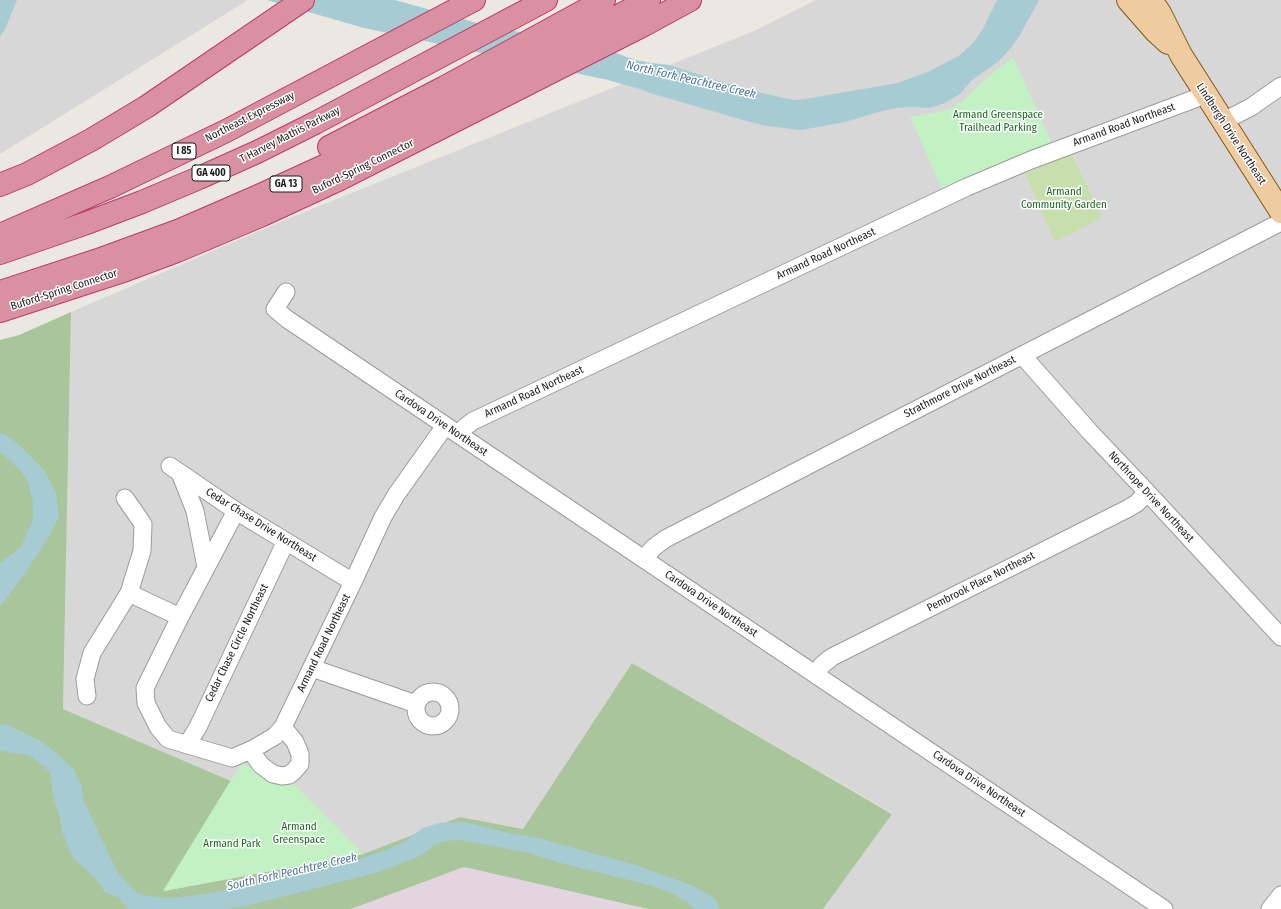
<!DOCTYPE html>
<html>
<head>
<meta charset="utf-8">
<style>
  body { margin:0 }
  canvas { display:block; background:#ebe7e1 }
</style>
</head>
<body>
<canvas width="1281" height="909"></canvas>
<script>
const ctx = document.querySelector('canvas').getContext('2d');
ctx.lineJoin = 'round';
function fillPath(path, color) { ctx.fillStyle = color; ctx.fill(path, 'evenodd'); }
const toPath = rows => new Path2D(rows.map(r => 'M' + r).join(''));
function stroke(path, color, width, dash) { ctx.strokeStyle = color; ctx.lineWidth = width; ctx.lineCap = dash ? 'butt' : 'round'; ctx.setLineDash(dash || []); ctx.stroke(path); }
function label(font, color, halo, rows, align = 'center') {
  ctx.font = font + ' "Fira Sans Condensed",sans-serif'; ctx.lineWidth = 3; ctx.setLineDash([]); ctx.textBaseline = 'middle'; ctx.strokeStyle = halo; ctx.fillStyle = color; for (const [text, x, y, turn = 0] of rows) {
    ctx.save(); ctx.translate(x, y); ctx.rotate((+turn || 0) * Math.PI / 180); ctx.textAlign = isNaN(turn) ? turn : align; if (halo) ctx.strokeText(text, 0, 0); ctx.fillText(text, 0, 0); ctx.restore();
  }
}
fillPath(toPath([
  [0,0,248,0,0,154],
  [816,0,1281,0,1281,909,823,909,892,813,632,663,523,829,460,817,363,854,163,891,231,781,63,709,71,312,292,217,754,31]
]), '#d8d7d7');
fillPath(toPath([
  [464,867,648,909,351,909]
]), '#e3d4e1');
fillPath(toPath([
  [1071,153,1102,217,1055,242,1025,174]
]), '#c7dfac');
fillPath(toPath([
  [71,312,63,709,231,781,164,891,363,854,460,817,523,829,632,663,892,814,823,909,648,909,464,867,351,909,0,909,0,340,19,335]
]), '#a9c59b');
fillPath(toPath([
  [1013,57,1051,142,942,189,910,117,949,110,964,100,981,83],
  [242,762,273,783,291,781,363,854,163,891]
]), '#c2f1c4');
fillPath(toPath([
  [0,0,17,0,5,29,0,36],
  [267,0,395,0,484,25,590,46,616,53,635,60,652,63,669,65,744,89,793,100,805,99,898,83,930,71,960,55,973,43,983,29,997,0,1039,0,1020,35,1010,49,999,61,971,81,960,94,945,103,929,108,912,107,895,108,878,112,845,122,801,130,767,126,750,122,650,93,640,89,608,80,364,28],
  [0,432,16,442,44,470,56,493,59,516,50,535,24,575,0,607,0,563,21,547,33,519,33,503,28,482,19,469,0,452],
  [6,724,42,742,59,755,75,771,81,785,84,802,118,873,130,886,141,895,170,898,192,896,238,888,284,876,349,862,384,851,404,842,423,828,439,823,466,822,509,833,534,837,636,865,696,887,715,899,720,909,695,909,688,903,673,894,653,886,561,863,526,852,459,840,445,841,435,845,420,856,379,872,246,906,226,909,129,909,118,898,104,891,94,877,73,858,63,834,59,814,53,796,50,772,29,755,0,751,0,725]
]), '#a6cbd3');
const minor = toPath([
  [1222,122,1251,107,1281,86],
  [286,292,275,309,287,319,1164,909],
  [1022,355,1090,432,1147,492,1281,637],
  [459,435,465,427,473,421,967,187,1031,160,1205,95],
  [170,466,236,511,353,582],
  [180,473,195,511,206,567],
  [236,511,180,617,145,688,146,703,158,727,168,739,232,758,253,749,275,736,283,727,353,582,383,517,396,495,445,426],
  [644,559,653,548,665,539,1281,222],
  [129,593,180,617],
  [312,668,416,704],
  [816,674,822,665,832,657,1127,509,1137,503,1147,492],
  '416 709a17 17 0 1 1 34 0a17 17 0 1 1-34 0Z',
  [87,696,85,679,92,653,129,593,142,551,143,524,125,498],
  [187,745,198,727,286,541],
  [250,750,261,765,273,774,282,776,289,775,294,771,300,764,300,754,295,742,283,727],
  [1270,909,1281,895]
]);
const major = toPath([
  [1128,0,1156,32,1168,43],
  [1151,0,1160,13,1181,55,1281,212]
]);
const highway = toPath([
  [329,147,445,87,604,0],
  [0,185,27,174,91,140,146,107,303,0],
  [0,235,110,187,226,131,474,0],
  [0,253,84,224,142,202,199,178,257,152,315,123,546,0],
  [0,292,98,260,180,230,256,197,335,161,468,94,649,0],
  [0,311,126,270,177,251,260,216,340,179,644,25,690,0]
]);
stroke(minor, '#9b9b9b', 19);
stroke(major, '#7f5712', 24);
stroke(highway, '#be396b', 24);
stroke(minor, '#fff', 17);
stroke(major, '#efcba2', 22);
stroke(highway, '#d991a1', 22);
for (const [x, y, w] of [
  [184,151,24],
  [211,173,38],
  [286,184,32]
]) { const box = new Path2D(); box.roundRect(x - w / 2, y - 8, w, 16, 3); ctx.fillStyle = '#fff'; ctx.fill(box); stroke(box, '#1a1a1a', 1); }
label('bold 10px', '#1a1a1a', null, [
  ["I 85",184,151],
  ["GA 400",211,173],
  ["GA 13",286,184]
]);
label('11px', '#18691c', '#fff', [
  ["Armand Greenspace",998,115],
  ["Trailhead Parking",998,128],
  ["Armand",1064,192],
  ["Community Garden",1064,205],
  ["Armand",299,827],
  ["Greenspace",299,840],
  ["Armand Park",232,844]
]);
label('11px', '#1a1a1a', '#fff', [
  ["Northeast Expressway",250,117,-27],
  ["Armand Road Northeast",1124,125,-20],
  ["Lindbergh Drive Northeast",1231,134,57],
  ["T Harvey Mathis Parkway",290,135,-27],
  ["Buford-Spring Connector",363,167,-26],
  ["Armand Road Northeast",826,254,-25],
  ["Buford-Spring Connector",64,290,-18],
  ["Strathmore Drive Northeast",960,387,-27],
  ["Armand Road Northeast",534,392,-25],
  ["Cardova Drive Northeast",441,423,34],
  ["Northrope Drive Northeast",1151,497,47],
  ["Cedar Chase Drive Northeast",261,525,32],
  ["Pembrook Place Northeast",981,582,-27],
  ["Cardova Drive Northeast",711,604,34],
  ["Cedar Chase Circle Northeast",237,643,-64],
  ["Armand Road Northeast",324,643,-64],
  ["Cardova Drive Northeast",979,784,34]
]);
label('italic 12px', '#517696', '#fff', [
  ["North Fork Peachtree Creek",691,80,13],
  ["South Fork Peachtree Creek",292,872,-13]
]);
</script>
</body>
</html>
